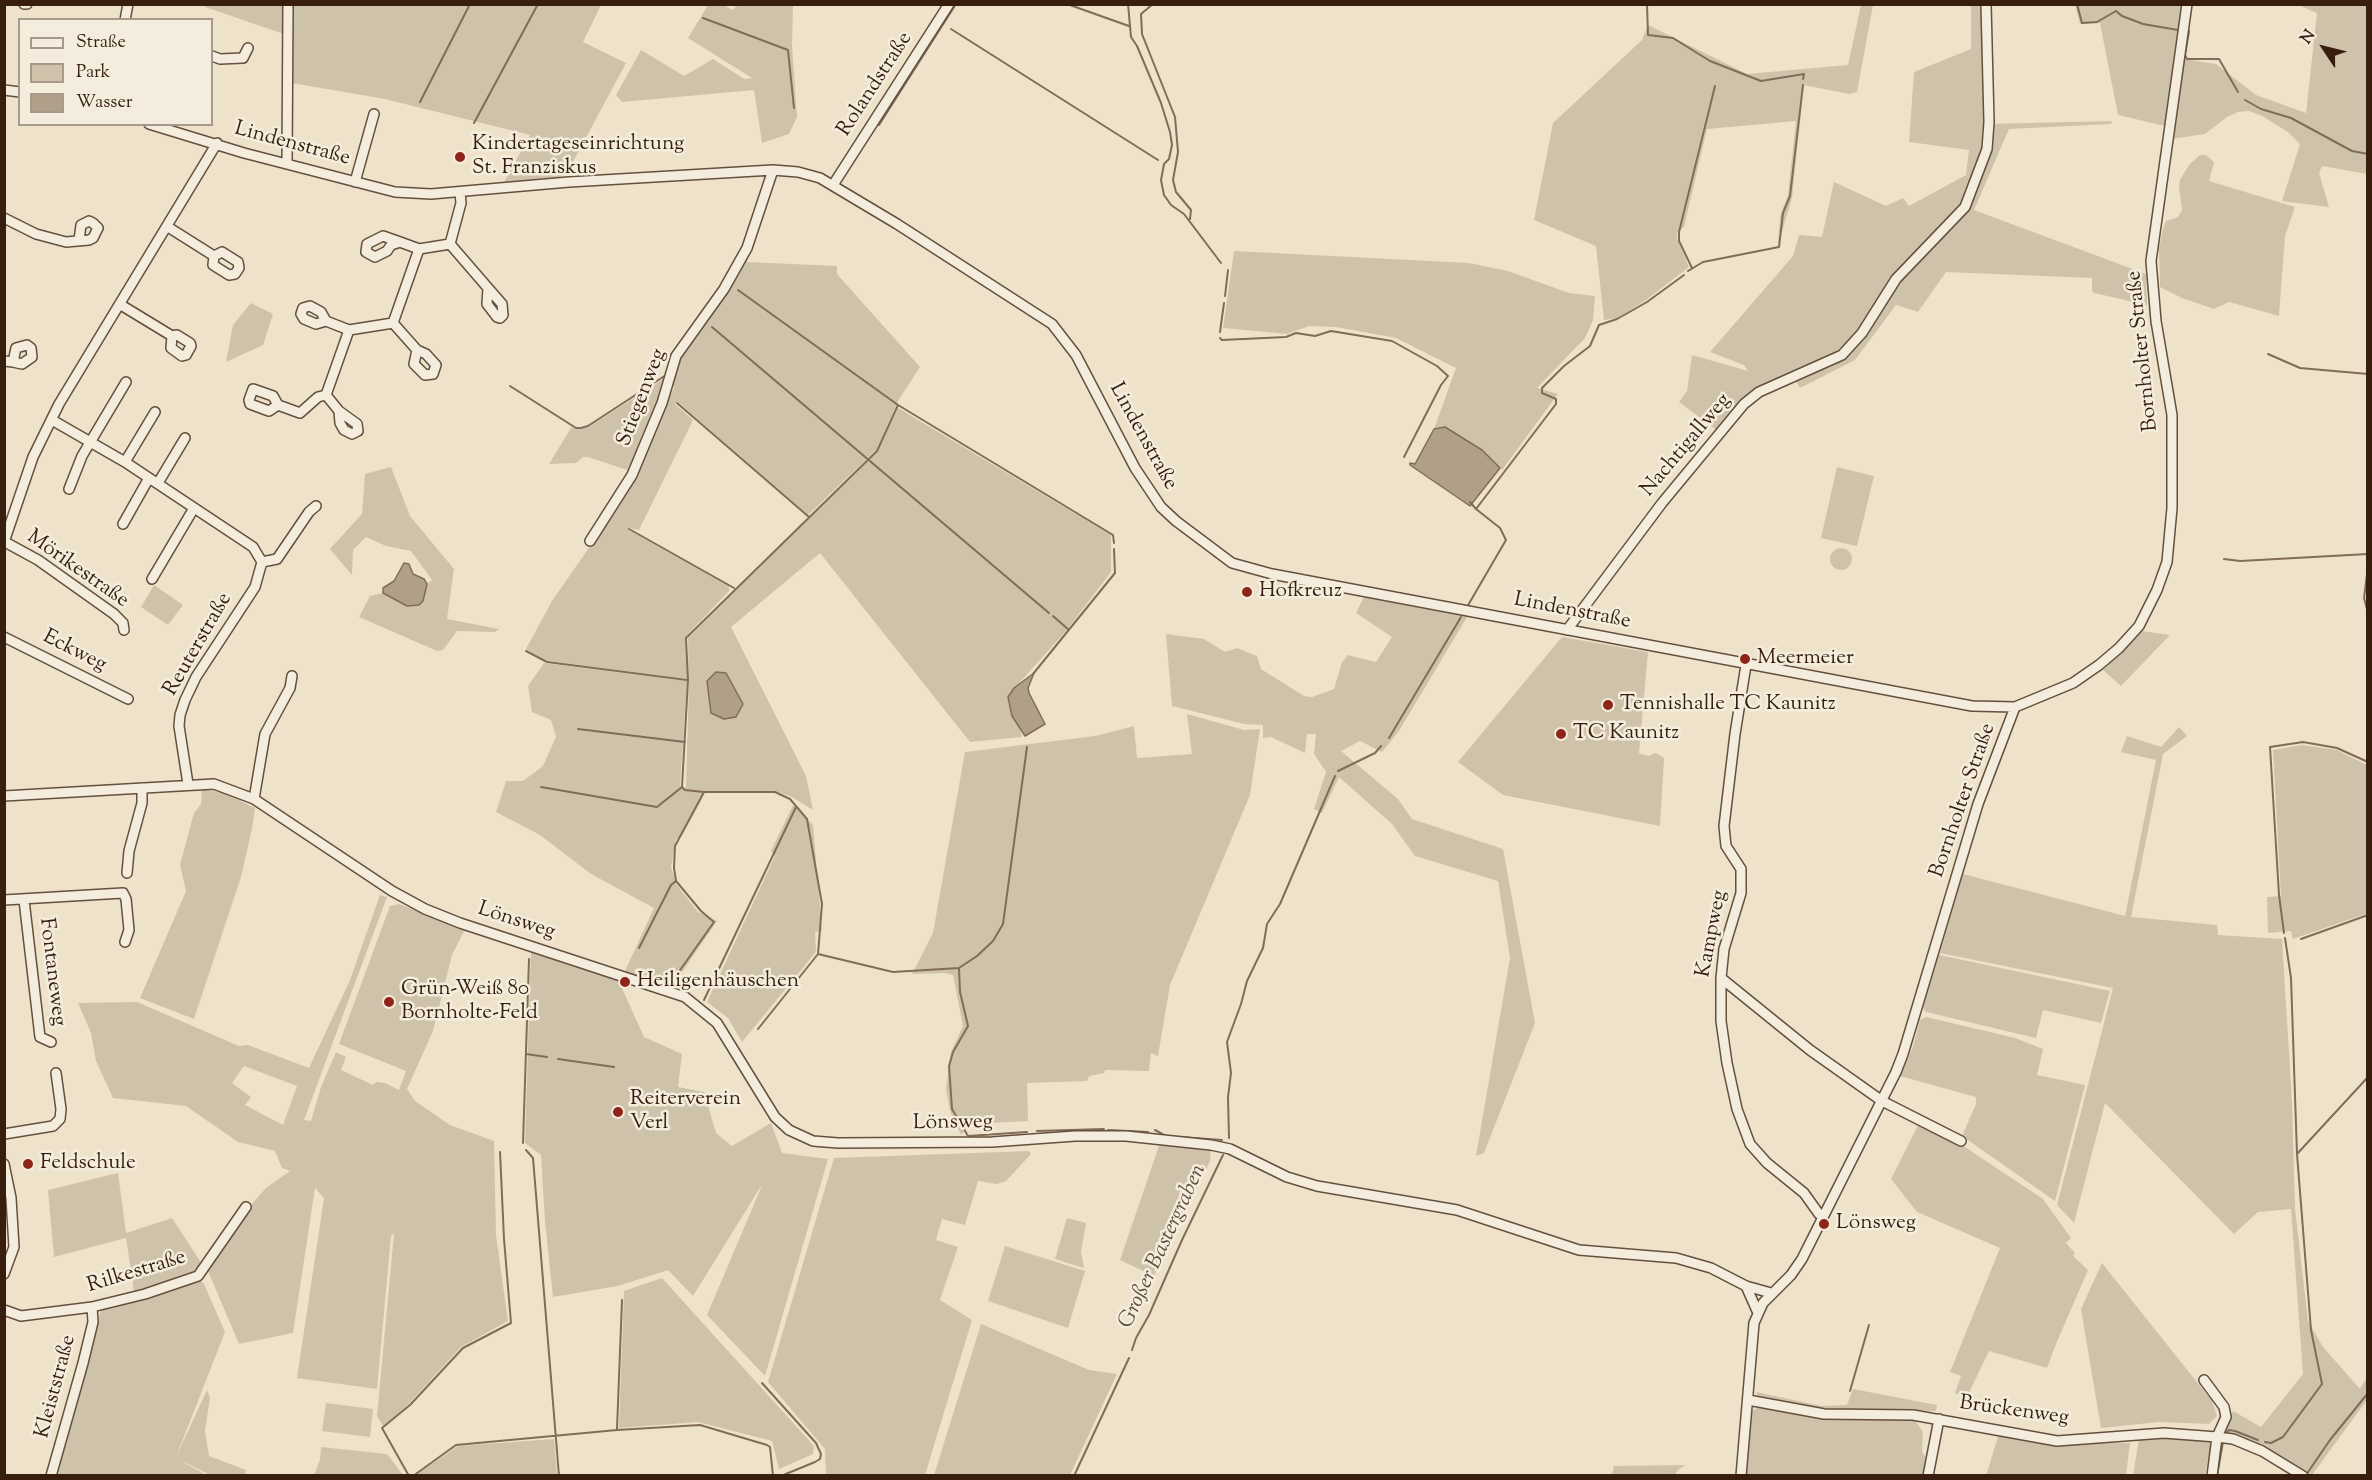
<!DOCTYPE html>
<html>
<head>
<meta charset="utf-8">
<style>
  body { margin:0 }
  #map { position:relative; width:2372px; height:1480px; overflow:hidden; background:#eee3ca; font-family:"Sorts Mill Goudy",serif }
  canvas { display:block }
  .frame { position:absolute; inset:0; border:6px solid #371e0e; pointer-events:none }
  .legend { position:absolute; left:18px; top:18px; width:195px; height:108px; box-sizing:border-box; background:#f4eddd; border:2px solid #a89a8a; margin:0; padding:8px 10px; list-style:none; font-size:18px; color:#371e0e }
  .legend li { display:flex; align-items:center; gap:12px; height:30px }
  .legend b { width:30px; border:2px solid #a89a8a }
  .north { position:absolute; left:2294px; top:18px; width:60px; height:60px; -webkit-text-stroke:4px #f4eddd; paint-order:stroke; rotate:305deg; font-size:16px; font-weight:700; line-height:24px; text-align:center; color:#371e0e }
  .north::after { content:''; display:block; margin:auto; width:21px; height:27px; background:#371e0e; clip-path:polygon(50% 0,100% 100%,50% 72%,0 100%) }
</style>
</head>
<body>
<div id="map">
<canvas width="2372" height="1480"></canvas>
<div class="frame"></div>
<ul class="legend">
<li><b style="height:8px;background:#f4eddd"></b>Straße</li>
<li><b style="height:16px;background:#cfc2aa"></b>Park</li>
<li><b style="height:16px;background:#b0a08a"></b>Wasser</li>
</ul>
<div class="north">N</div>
</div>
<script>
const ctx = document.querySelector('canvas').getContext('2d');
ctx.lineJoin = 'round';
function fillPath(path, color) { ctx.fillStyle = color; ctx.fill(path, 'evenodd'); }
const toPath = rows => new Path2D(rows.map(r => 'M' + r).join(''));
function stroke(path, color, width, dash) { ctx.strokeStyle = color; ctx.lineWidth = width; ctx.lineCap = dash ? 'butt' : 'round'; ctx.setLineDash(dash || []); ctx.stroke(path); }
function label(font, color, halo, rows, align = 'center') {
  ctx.font = font + ' "Sorts Mill Goudy",serif'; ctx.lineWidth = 5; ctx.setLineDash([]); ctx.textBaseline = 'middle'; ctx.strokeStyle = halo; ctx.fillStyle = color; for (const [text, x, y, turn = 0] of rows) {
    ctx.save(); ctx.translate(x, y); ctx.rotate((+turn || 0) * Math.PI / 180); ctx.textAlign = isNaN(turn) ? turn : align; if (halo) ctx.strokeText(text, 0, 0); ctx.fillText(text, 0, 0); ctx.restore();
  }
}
fillPath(toPath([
  [204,5,284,5,284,34,205,7],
  [292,5,601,5,583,42,626,63,568,171,560,177,503,184,530,135,385,99,292,83],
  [708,5,723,5,733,10,737,5,793,5,792,46,797,117,789,134,762,143,754,90,622,102,616,95,641,50,684,76,713,59,744,79,752,78,688,38],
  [1861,5,1873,5,1857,92,1849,94,1804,85,1792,198,1778,245,1780,216,1788,195,1796,121,1707,129,1684,227,1677,232,1677,239,1689,267,1646,300,1617,318,1604,320,1596,246,1534,220,1553,123,1642,40,1648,25,1747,74,1848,65],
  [1971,5,1990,5,1993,118,1986,117,1987,124,2112,121,2111,124,2009,129,1974,210,2146,274,2147,305,2094,293,2092,291,2092,278,1946,272,1918,312,1896,305,1855,360,1800,388,1792,375,1756,391,1718,431,1679,402,1687,391,1692,355,1748,371,1744,365,1710,352,1793,256,1799,235,1822,237,1834,182,1886,206,1903,198,1909,206,1966,175,1969,150,1909,142,1914,72,1971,49],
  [2075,5,2184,5,2165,126,2118,115,2100,23,2080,24],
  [2298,5,2367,5,2367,174,2322,166,2319,173,2329,207,2282,201,2300,144,2288,132,2262,116,2249,111,2238,112,2227,117,2205,134,2171,139,2183,59,2216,64,2256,95,2306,113,2317,13],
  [2200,155,2206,155,2214,162,2209,181,2295,207,2285,236,2279,316,2229,302,2214,309,2182,298,2160,287,2159,248,2163,229,2166,221,2178,217,2182,210,2179,187,2180,180,2189,165],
  [1234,251,1469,263,1508,271,1569,293,1595,296,1593,320,1585,338,1537,388,1558,394,1502,470,1482,450,1445,427,1434,429,1456,368,1396,338,1336,327,1309,326,1287,334,1223,328],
  [745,259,747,262,837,266,837,274,920,367,898,401,877,449,808,515,677,401,675,404,693,420,639,530,629,528,628,530,729,586,729,591,688,634,686,638,688,679,547,661,526,649,552,601,625,496,642,464,674,387,671,385,677,362,694,336,703,327,703,324],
  [251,303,273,314,263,345,226,362,233,325],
  [666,377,658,404,630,471,588,457,583,457,576,463,549,464,571,428,581,429,589,427],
  [898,408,1111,535,1111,572,1066,631,1011,692,1022,737,970,742,820,553,731,627,806,776,813,810,792,797,775,791,702,791,704,795,683,834,676,840,671,867,676,884,698,912,717,921,672,987,625,971,654,908,591,874,540,835,496,812,506,781,523,781,543,766,556,737,551,720,532,712,528,686,544,663,687,681,680,786,686,788,689,679,688,638,877,452],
  [391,467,410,516,454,569,447,619,499,629,495,632,457,631,443,650,437,651,359,617,370,596,383,593,402,604,423,601,427,584,432,580,411,551,386,546,366,537,353,550,352,575,330,549,362,514,365,474],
  [1837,467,1874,476,1857,546,1821,538],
  '1830 559a11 11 0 1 1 22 0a11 11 0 1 1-22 0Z',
  [154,585,183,605,168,625,141,607],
  [1364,597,1467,617,1399,731,1382,752,1360,741,1341,751,1398,799,1412,819,1503,849,1535,1023,1484,1153,1476,1156,1510,958,1498,881,1415,856,1392,824,1339,777,1322,813,1314,809,1326,772,1314,754,1316,734,1307,734,1305,753,1271,737,1263,738,1263,725,1244,724,1172,706,1166,634,1204,639,1225,652,1237,648,1257,656,1261,669,1304,696,1312,697,1334,689,1342,662,1348,655,1376,662,1392,637,1356,613],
  [2142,631,2170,635,2121,686,2103,670],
  [1562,637,1648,652,1639,753,1648,756,1656,753,1664,758,1660,826,1503,795,1458,762],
  [1187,714,1244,730,1260,729,1250,795,1170,985,1158,1056,1151,1053,1149,1071,1105,1070,1104,1073,1089,1076,1087,1081,1027,1083,1028,1121,971,1124,961,1135,950,1111,946,1089,951,1052,963,1026,953,975,945,973,912,974,933,933,965,752,1095,736,1134,726,1137,758,1192,754],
  [2179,727,2187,736,2163,754,2131,917,2217,925,2218,935,2282,939,2292,1103,2295,1208,2308,1321,2323,1347,2360,1389,2367,1377,2367,1400,2312,1475,2266,1448,2221,1433,2233,1411,2261,1427,2303,1374,2291,1209,2258,1212,2234,1234,2105,1103,2074,1223,2057,1205,2113,988,1940,953,1963,874,2125,916,2156,760,2121,752,2127,736,2161,747],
  [2302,745,2337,750,2367,765,2368,913,2293,939,2291,931,2268,933,2267,897,2281,896,2273,750],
  [202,789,224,793,255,808,252,829,241,877,194,1019,140,998,186,891,180,865,194,813,201,804],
  [793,805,813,825,822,931,815,932,816,952,742,1042,728,1018,707,1002,775,856,771,851],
  [380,895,387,897,304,1120,311,1121,321,1087,336,1052,346,1057,341,1070,373,1085,376,1082,385,1083,399,1090,406,1071,339,1044,390,906,399,904,460,927,466,927,452,955,433,1031,407,1089,415,1101,450,1125,494,1141,496,1235,508,1321,461,1347,403,1410,383,1426,377,1416,394,1233,391,1236,377,1389,297,1378,324,1198,315,1188,293,1333,239,1344,208,1271,251,1205,266,1188,290,1171,282,1168,275,1151,238,1142,186,1106,113,1098,96,1061,91,1033,78,1003,137,1002,239,1046,248,1045,309,1068,350,980],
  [244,1066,297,1086,283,1125,245,1105,251,1097,232,1083],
  [531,949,617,977,644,1037,682,1054,678,1087,704,1092,716,1133,732,1146,771,1123,782,1153,828,1159,765,1376,707,1315,763,1183,693,1296,668,1270,618,1286,553,1297,545,1222,541,1155,525,1143],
  [1939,955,2110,991,2101,1023,2043,1010,2036,1038,1926,1012,1923,1008],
  [1926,1017,2015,1038,2043,1049,2037,1075,2085,1085,2055,1201,1962,1136,1976,1104,1976,1097,1900,1076,1913,1047,1920,1020],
  [1919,1123,1959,1143,2043,1199,2071,1238,2066,1243,2075,1253,2073,1256,2088,1270,2056,1344,2047,1368,1989,1351,1967,1397,1955,1393,1961,1376,1950,1372,2000,1248,1917,1212,1891,1179],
  [1160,1143,1211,1148,1210,1161,1154,1276,1120,1260],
  [1029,1151,1031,1154,1006,1181,997,1184,978,1181,965,1225,942,1219,936,1240,958,1247,940,1300,972,1320,925,1475,826,1475,825,1449,768,1382,834,1158],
  [118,1173,126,1233,172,1218,202,1264,199,1268,190,1275,134,1291,126,1238,54,1257,48,1190],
  [1067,1218,1086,1223,1081,1252,1084,1268,1055,1259],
  [1005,1246,1085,1271,1068,1328,988,1301],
  [2102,1263,2212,1401,2217,1416,2209,1424,2159,1422,2101,1428,2081,1309],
  [662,1278,814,1446,813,1454,779,1469,772,1441,698,1422,619,1428,624,1291],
  [199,1279,204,1284,225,1332,176,1457,207,1390,210,1398,205,1431,209,1456,246,1470,245,1475,210,1475,176,1458,206,1475,55,1476,102,1306],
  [981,1324,1089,1370,1117,1374,1070,1475,934,1475],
  [1853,1389,1937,1405,1936,1411,1822,1410,1758,1396,1756,1392,1822,1406,1847,1405],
  [326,1403,373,1409,370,1437,322,1431],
  [1759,1407,1914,1419,1923,1432,1922,1452,1927,1459,1924,1475,1746,1476,1752,1411],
  [1999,1433,2040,1443,2130,1443,2126,1475,1986,1476],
  [2139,1438,2212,1440,2205,1475,2133,1476],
  [554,1439,557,1475,416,1475,458,1446],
  [321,1447,387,1454,403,1475,314,1475,320,1460],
  [1686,1465,1678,1470,1675,1475,1612,1475,1614,1466]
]), '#cfc2aa');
const water = toPath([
  [1445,427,1482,450,1500,468,1470,506,1410,465,1410,463,1415,464,1434,429,1445,427],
  [404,563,409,564,413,574,424,579,427,584,423,601,419,605,407,606,383,593,383,588,394,581,404,563],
  [716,672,726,673,743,704,736,717,724,719,711,713,707,681,716,672],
  [1034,673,1028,688,1029,693,1045,724,1025,736,1012,716,1008,697,1014,688,1034,673]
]);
fillPath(water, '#b0a08a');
stroke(water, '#806c58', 1.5);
stroke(toPath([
  [1067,4,1129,26],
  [1128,4,1131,37,1137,46,1161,103,1170,132,1172,145,1169,159,1164,164,1161,180,1164,195,1171,205,1184,214,1221,263],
  [1153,4,1141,14,1142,34,1175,117,1178,152,1173,180,1176,192,1191,210,1190,219],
  [1647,4,1648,35,1673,38,1710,61,1761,81,1804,74,1803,79],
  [2077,4,2082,23,2097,22,2116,11,2122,16,2143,24,2178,30],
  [703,18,788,50,794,108],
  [951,29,1158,160],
  [2189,31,2185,55,2187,59,2219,59,2238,92],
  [2245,100,2261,109,2291,118,2352,151,2368,154],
  [420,102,470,4],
  [474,123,538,4],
  [879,125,956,4],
  [1692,268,1679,241,1679,232,1715,86],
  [1688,271,1703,262,1779,247,1783,213,1790,196,1803,85],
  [738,290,898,405,1113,535,1114,543],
  [1225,296,1228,270],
  [712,327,1049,613],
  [1220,332,1224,303],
  [1220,338,1222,340,1286,337,1296,333,1315,336,1331,331,1392,341,1437,366,1448,376,1441,385,1404,457],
  [2268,354,2300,368,2368,374],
  [510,386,576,428,581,428,588,426,666,375],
  [677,403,809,517],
  [1476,509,1556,404,1556,399,1542,393,1542,388,1564,366,1590,346,1599,325,1617,319,1647,302,1684,275],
  [629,529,734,588],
  [2224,559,2240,561,2368,554],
  [2368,566,2364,598,2368,613],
  [1467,607,1506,540,1500,528,1476,509,1470,502],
  [1053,616,1069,630],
  [526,651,547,662,687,680],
  [1033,674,1115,573,1114,549],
  [578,729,685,742],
  [1389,738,1461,617],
  [1338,771,1375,753,1381,746],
  [541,787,657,807,682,787],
  [2284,933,2279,895,2270,747,2303,742,2337,748,2368,762],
  [2301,939,2368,915],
  [639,948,671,885,676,881],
  [818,954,893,972,959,968,977,956,993,941,1003,924,1027,747],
  [959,968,960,992,968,1026,953,1052,949,1066,952,1109,968,1136,1027,1132],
  [671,983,714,922,701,911,676,881,674,868,675,846,704,792],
  [704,1000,796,807],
  [758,1029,818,954,822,904,807,819,790,799,775,792,704,792,685,790,682,787,688,680,686,638,877,451,898,405],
  [526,1054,547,1057],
  [558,1059,614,1067],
  [1108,1130,1148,1132],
  [1155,1130,1166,1136],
  [1037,1131,1104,1129],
  [1180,1137,1222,1140],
  [1229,1138,1228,1097,1231,1073,1227,1042,1241,1004,1247,981,1263,948,1267,924,1280,904,1335,776],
  [523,1143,529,959],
  [526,1150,533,1158,559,1476],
  [2297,1154,2368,1077],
  [1132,1350,1136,1338,1149,1315,1182,1240,1223,1155],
  [762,1383,816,1443,821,1454,820,1459,815,1462,781,1476],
  [1850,1391,1869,1325],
  [617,1429,622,1300],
  [2226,1433,2229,1430,2235,1431,2258,1440],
  [2265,1442,2271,1443,2283,1437,2322,1384,2311,1330,2297,1154,2291,978,2285,938],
  [2306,1475,2330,1440,2368,1393],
  [409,1476,382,1428,410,1405,463,1348,511,1323,504,1239,500,1152],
  [413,1476,456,1445,617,1430,700,1425,767,1445,770,1447,773,1476],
  [1074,1476,1129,1358],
  [2217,1476,2223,1442]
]), '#806c58', 2);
const minor = toPath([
  [24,4,27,4],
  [125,20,128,4],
  [212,56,220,59,243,58,248,48],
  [4,90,20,92],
  [149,124,244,153,395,192,431,194,569,182,773,170,798,172,820,178,897,224,1052,324,1076,355,1135,468,1161,507,1176,521,1232,563,1272,574,1972,706,2015,707,2073,683,2099,665,2119,648,2139,626,2157,590,2167,562,2172,508,2172,415,2156,321,2151,261,2187,4],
  [287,164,288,4],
  [355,182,374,114],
  [833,185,949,4],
  [4,218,36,234,66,242,89,240,93,238,98,228,93,223,89,221,81,225,79,240],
  [168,227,214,256],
  [400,242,383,236,367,244,366,252,375,257,387,251,391,245,400,242,419,249],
  [450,244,488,288,502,304,503,315,500,318,497,317,487,304,488,288],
  [222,252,238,262,239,268,235,274,229,275,213,265,214,256,222,252],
  [121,305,172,336,177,335,190,343,191,346,186,355,182,356,171,348,172,336],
  [326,321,316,324,304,319,301,314,303,308,310,306,321,312,326,321,349,330],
  [393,323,417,350,426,354,436,365,433,374,425,375,414,364,417,350],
  [4,361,13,362,22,364,32,357,31,348,27,345,16,348,13,362],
  [326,395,339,411,340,423,344,430,352,434,358,431,357,424,339,411],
  [278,405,273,396,253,389,249,400,250,404,269,411,278,405,300,413,318,397,326,395,349,330,393,323,419,249,450,244,461,203,460,192],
  [52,420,125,462,253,547,262,562],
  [125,462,155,412],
  [158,483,185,438],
  [69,489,82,456,126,382],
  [123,524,149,478],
  [590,541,632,475,662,403,676,356,724,289,747,248,773,170],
  [4,542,33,457,59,404,217,143],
  [5,542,38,560,114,614,123,623,124,630],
  [152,579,194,508],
  [1567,630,1662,503,1744,404,1759,392,1842,355,1862,333,1896,279,1965,207,1987,149,1989,122,1986,4],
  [4,637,128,699],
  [1746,665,1735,734,1724,826,1726,846,1741,869,1741,893,1724,949,1721,978,1721,1021,1727,1063,1737,1109,1750,1144,1767,1163,1804,1193,1819,1214,1823,1216],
  [188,784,179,726,180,715,185,700,196,677,255,587,262,562,277,559,309,512,316,506],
  [4,796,214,784,254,799,392,891,425,909,460,923,685,997,717,1023,775,1117,789,1130,813,1141,838,1143,992,1142,1075,1136,1126,1136,1211,1145,1230,1149,1287,1177,1317,1186,1457,1210,1579,1250,1676,1258,1711,1268,1746,1286,1771,1293],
  [254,799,265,734,290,688,292,676],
  [127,873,129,851,142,803,142,788],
  [4,900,123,893,126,899,129,930,125,942],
  [24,900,40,1037,51,1042],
  [1721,978,1810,1050,1882,1101,1961,1141],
  [4,1134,53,1126,60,1119,61,1109,56,1073],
  [4,1164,11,1198,14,1247,4,1274],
  [1746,1286,1758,1313],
  [4,1310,21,1316,92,1307,145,1294,198,1276,246,1207],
  [2204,1380,2224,1407,2226,1417,2217,1437,2212,1476],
  [1748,1400,1824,1414,1913,1415,2057,1441,2164,1433,2217,1437,2233,1439,2262,1451,2303,1476],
  [51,1476,83,1363,93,1322,92,1307],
  [1741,1476,1754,1323,1763,1303,1791,1275,1802,1259,1896,1072,1903,1054,1978,804,2015,707],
  [1928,1476,1939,1419]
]);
stroke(minor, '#654f3d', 12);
stroke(minor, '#f4eddd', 9);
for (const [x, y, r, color] of [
  [460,157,6,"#8f2418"],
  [1247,592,6,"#8f2418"],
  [1745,659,6,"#8f2418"],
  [1608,705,6,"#8f2418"],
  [1561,734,6,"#8f2418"],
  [625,982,6,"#8f2418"],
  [389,1002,6,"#8f2418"],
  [618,1112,6,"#8f2418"],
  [28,1164,6,"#8f2418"],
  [1824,1224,6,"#8f2418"]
]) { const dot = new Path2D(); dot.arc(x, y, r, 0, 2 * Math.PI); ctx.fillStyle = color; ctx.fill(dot); stroke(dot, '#f4eddd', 2); }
label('21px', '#371e0e', '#f4eddd', [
  ["Rolandstraße",876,85,-57],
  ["Lindenstraße",292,145,15],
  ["Bornholter Straße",2144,351,-96],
  ["Stiegenweg",643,398,-69],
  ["Lindenstraße",1142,437,61],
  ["Nachtigallweg",1687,446,-50],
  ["Mörikestraße",77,570,35],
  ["Lindenstraße",1572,612,11],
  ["Reuterstraße",199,645,-60],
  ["Eckweg",74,652,27],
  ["Bornholter Straße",1964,801,-71],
  ["Lönsweg",516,922,18],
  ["Kampweg",1713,934,-79],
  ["Fontaneweg",51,972,83],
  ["Lönsweg",953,1124,-1],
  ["Rilkestraße",137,1273,-17],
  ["Kleiststraße",57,1387,-75],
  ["Brückenweg",2014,1412,8]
]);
label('21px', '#371e0e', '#f4eddd', [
  ["Kindertageseinrichtung",472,145],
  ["St. Franziskus",472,169],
  ["Hofkreuz",1259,592],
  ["Meermeier",1757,659],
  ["Tennishalle TC Kaunitz",1620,705],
  ["TC Kaunitz",1573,734],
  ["Heiligenhäuschen",637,982],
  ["Grün-Weiß 80",401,990],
  ["Bornholte-Feld",401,1014],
  ["Reiterverein",630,1100],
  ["Verl",630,1124],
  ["Feldschule",40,1164],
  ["Lönsweg",1836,1224]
], 'left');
label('italic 22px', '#614c39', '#f4eddd', [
  ["Großer Bastergraben",1164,1247,-65]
]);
</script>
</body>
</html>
